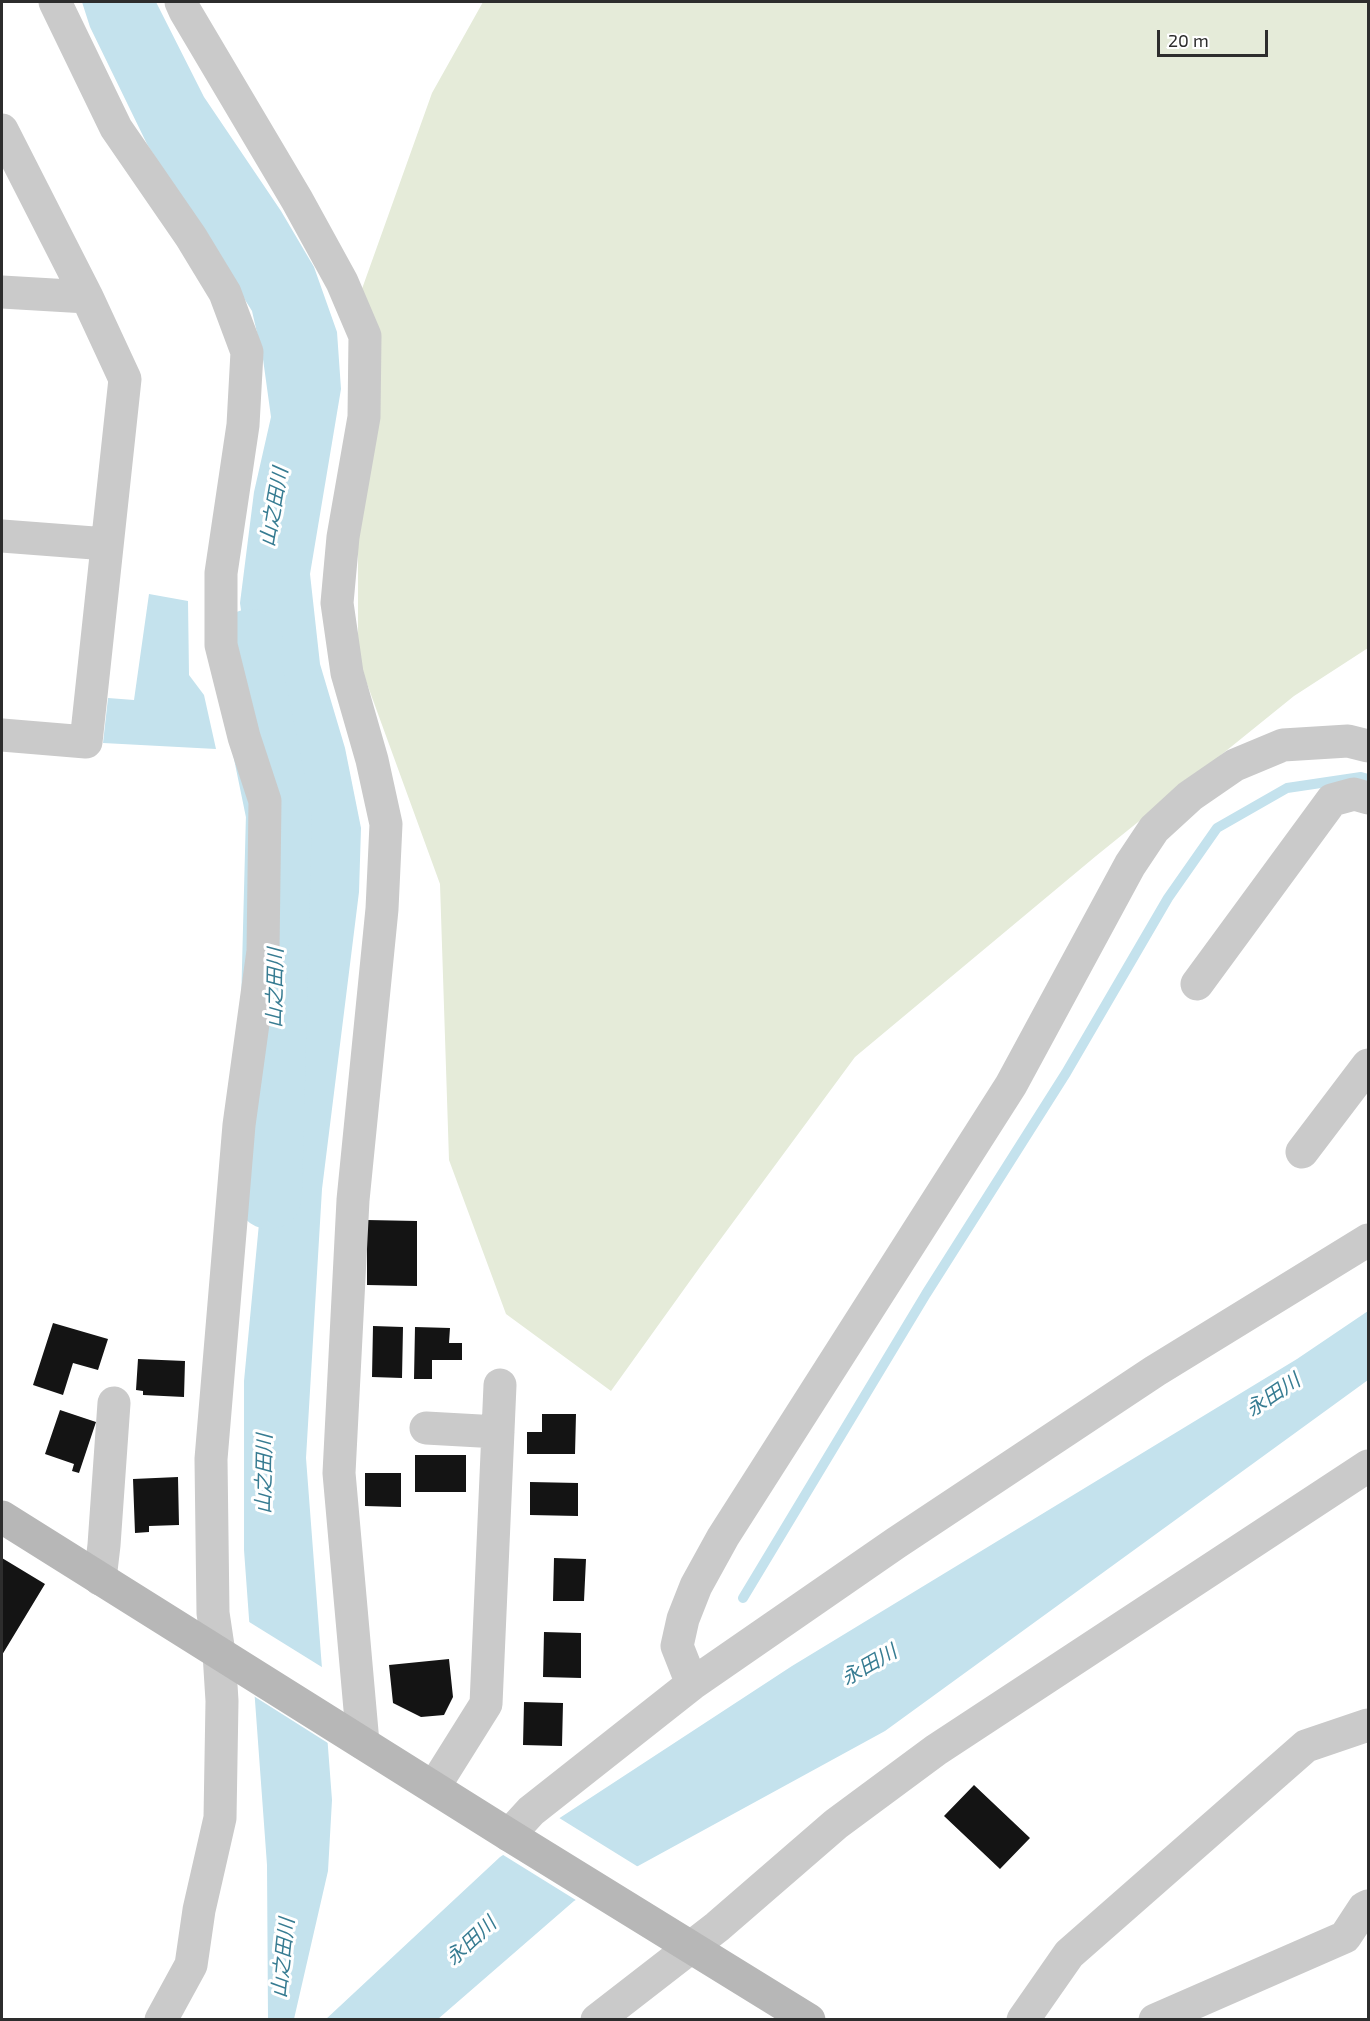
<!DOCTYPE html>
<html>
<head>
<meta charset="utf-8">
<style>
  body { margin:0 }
  #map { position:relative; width:1370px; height:2021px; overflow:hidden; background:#fff; font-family:"Exo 2",sans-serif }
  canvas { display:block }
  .frame { position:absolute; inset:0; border:3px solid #2d2d2d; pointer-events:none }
  .scale { position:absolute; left:1157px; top:30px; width:111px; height:27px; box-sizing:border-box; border:3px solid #2d2d2d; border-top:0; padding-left:8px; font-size:18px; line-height:21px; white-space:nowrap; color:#2d2d2d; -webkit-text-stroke:4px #fff; paint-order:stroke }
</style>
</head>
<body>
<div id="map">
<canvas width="1370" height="2021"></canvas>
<div class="frame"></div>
<div class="scale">20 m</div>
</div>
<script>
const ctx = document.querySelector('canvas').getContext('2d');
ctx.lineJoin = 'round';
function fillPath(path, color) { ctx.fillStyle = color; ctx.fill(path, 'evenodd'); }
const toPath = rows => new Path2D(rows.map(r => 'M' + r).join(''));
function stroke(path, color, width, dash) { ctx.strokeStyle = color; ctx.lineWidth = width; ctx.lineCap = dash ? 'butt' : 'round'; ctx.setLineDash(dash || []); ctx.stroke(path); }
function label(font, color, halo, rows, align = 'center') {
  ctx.font = font + ' "Exo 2","Noto Sans JP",sans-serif'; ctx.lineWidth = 6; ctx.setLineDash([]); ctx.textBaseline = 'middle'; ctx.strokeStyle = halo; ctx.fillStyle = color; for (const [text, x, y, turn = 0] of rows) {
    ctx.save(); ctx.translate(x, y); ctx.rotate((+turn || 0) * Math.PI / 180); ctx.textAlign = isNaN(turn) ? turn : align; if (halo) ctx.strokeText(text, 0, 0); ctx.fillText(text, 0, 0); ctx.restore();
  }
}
fillPath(toPath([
  [483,2,1368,2,1368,648,1294,696,1096,856,855,1057,700,1267,611,1391,506,1314,449,1160,440,884,358,659,358,300,432,93]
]), '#e5ebd9');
fillPath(toPath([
  [82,2,156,2,204,97,281,211,314,267,337,332,341,389,310,574,320,664,345,748,361,828,359,892,322,1189,306,1458,332,1800,328,1871,294,2019,268,2019,267,1865,244,1550,244,1381,293,866,289,799,255,714,240,603,254,492,271,417,263,359,252,311,147,144,90,27],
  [149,594,188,601,189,675,204,695,216,749,103,743,108,698,134,700],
  [1368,1311,1368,1380,885,1731,574,1901,438,2019,325,2020,500,1857,792,1666,1297,1359]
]), '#c4e2ed');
fillPath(toPath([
  [246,1620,325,1669,331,1745,252,1695],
  [556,1816,640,1868,579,1902,500,1853]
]), '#fff');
stroke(toPath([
  [743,1598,926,1294,1066,1073,1168,898,1217,828,1287,788,1361,777,1368,779]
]), '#c4e2ed', 10);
stroke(toPath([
  [250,642,247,658,279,814,269,1196]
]), '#c4e2ed', 66);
fillPath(toPath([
  [367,1220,417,1221,417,1286,367,1285],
  [53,1323,108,1339,98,1370,73,1363,63,1395,33,1385],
  [373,1326,403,1327,402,1378,372,1377],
  [415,1327,450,1328,449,1343,462,1343,462,1360,432,1360,432,1379,414,1379],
  [138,1359,185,1361,184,1397,143,1395,143,1391,136,1390],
  [60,1410,96,1422,79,1473,72,1471,74,1464,45,1454],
  [542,1414,576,1414,575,1454,527,1454,527,1432,542,1432],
  [415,1455,466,1455,466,1492,415,1492],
  [365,1473,401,1473,401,1507,365,1506],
  [178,1477,179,1525,149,1526,149,1532,135,1533,133,1479],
  [530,1482,578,1483,578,1516,530,1515],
  [2,1558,45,1584,2,1655],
  [554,1558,586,1559,584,1601,553,1601],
  [544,1632,581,1633,581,1678,543,1677],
  [449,1659,453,1697,444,1715,421,1717,393,1703,389,1665],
  [524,1702,563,1703,562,1746,523,1745],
  [974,1785,1030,1838,1000,1869,944,1816]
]), '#141414');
stroke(toPath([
  [55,2,116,128,191,237,225,293,247,352,243,425,221,573,221,645,244,737,265,801,263,951,239,1125,211,1459,213,1613,219,1653,222,1701,220,1818,199,1910,191,1965,161,2020],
  [181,2,185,11,297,200,342,282,365,336,364,417,343,537,337,603,347,673,372,760,386,824,382,909,353,1200,339,1473,363,1743],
  [2,130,87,297,125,379,86,742,2,735],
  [2,292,87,297],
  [2,536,107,544],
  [1197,984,1332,800,1354,794,1368,798],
  [1302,1152,1368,1065],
  [426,1428,498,1432],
  [100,1579,104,1545,114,1403],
  [692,1684,677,1646,683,1619,696,1586,723,1537,1011,1085,1130,865,1154,829,1190,796,1235,765,1283,745,1348,741,1368,746],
  [434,1787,486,1704,500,1385],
  [509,1835,531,1811,692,1684,896,1543,1155,1371,1368,1240],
  [597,2020,717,1927,836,1824,936,1750,1368,1466],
  [1023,2020,1069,1954,1306,1746,1368,1725],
  [1155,2020,1345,1937,1364,1908,1368,1906]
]), '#cacaca', 33);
stroke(toPath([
  [2,1517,509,1835,809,2020]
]), '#b7b7b7', 33);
label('italic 20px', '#377c92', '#fff', [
  ["山之田川",274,507,-80],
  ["山之田川",275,988,-89],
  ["永田川",1273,1395,-34],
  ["山之田川",264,1474,-89],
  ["永田川",869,1665,-30],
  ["永田川",471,1941,-43],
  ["山之田川",283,1958,-84]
]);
</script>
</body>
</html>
